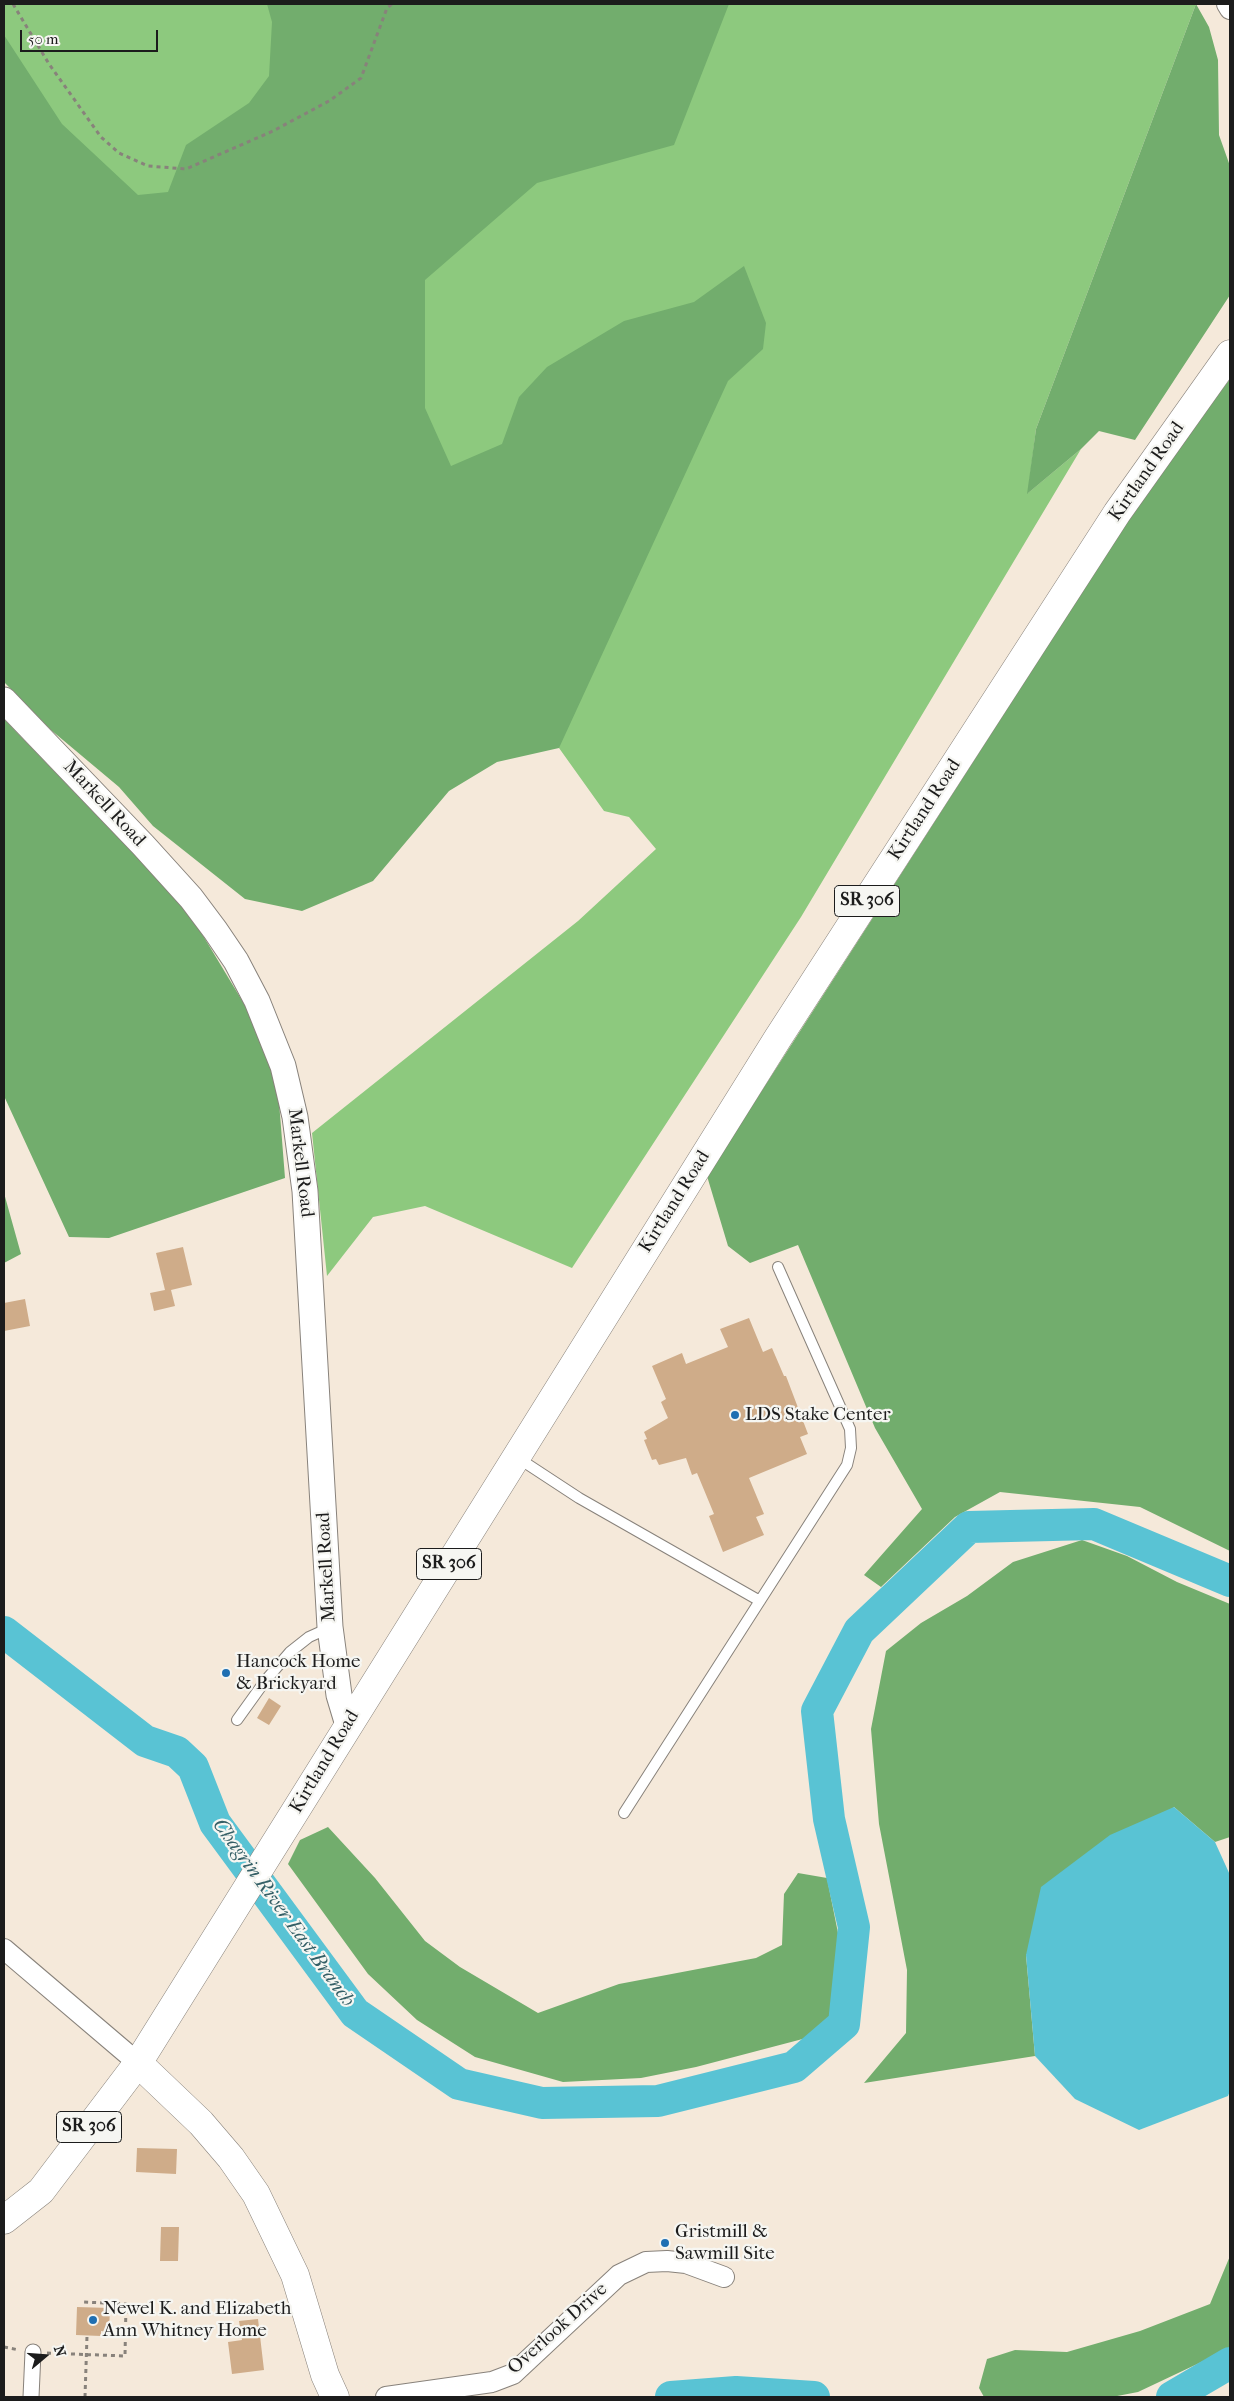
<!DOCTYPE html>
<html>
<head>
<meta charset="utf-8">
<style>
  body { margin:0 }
  #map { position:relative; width:1234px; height:2401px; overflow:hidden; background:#f5e9da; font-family:"IM FELL French Canon",serif }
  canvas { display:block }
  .frame { position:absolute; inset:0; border:5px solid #1c1c1c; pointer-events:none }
  .north { position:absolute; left:20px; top:2331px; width:50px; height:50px; -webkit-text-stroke:4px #f6f6f2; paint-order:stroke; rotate:72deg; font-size:14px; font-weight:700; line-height:20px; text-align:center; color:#1c1c1c }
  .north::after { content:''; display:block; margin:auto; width:18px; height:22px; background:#1c1c1c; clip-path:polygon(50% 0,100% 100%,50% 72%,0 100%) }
  .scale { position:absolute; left:20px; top:30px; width:138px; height:22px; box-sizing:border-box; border:2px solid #1c1c1c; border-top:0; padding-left:6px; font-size:15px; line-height:18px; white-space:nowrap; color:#1c1c1c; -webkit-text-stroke:4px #f6f6f2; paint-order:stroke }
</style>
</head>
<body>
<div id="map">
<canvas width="1234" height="2401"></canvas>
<div class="frame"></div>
<div class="north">N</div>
<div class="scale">50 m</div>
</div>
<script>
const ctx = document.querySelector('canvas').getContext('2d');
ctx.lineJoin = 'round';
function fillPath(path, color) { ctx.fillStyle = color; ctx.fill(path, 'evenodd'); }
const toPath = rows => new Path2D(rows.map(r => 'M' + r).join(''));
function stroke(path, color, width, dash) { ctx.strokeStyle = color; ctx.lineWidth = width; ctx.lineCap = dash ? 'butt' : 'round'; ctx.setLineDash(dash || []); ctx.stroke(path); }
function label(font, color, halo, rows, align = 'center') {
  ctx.font = font + ' "IM FELL French Canon",serif'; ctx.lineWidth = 4.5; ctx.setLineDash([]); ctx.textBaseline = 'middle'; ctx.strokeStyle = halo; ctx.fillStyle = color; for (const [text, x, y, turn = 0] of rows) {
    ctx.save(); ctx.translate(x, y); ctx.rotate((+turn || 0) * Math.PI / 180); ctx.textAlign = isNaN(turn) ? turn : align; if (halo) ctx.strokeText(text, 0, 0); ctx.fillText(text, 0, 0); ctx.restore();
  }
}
fillPath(toPath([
  [4,4,1196,4,1036,429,1028,493,1081,449,801,917,572,1268,425,1206,373,1217,327,1276,312,1133,578,921,656,849,629,817,604,811,559,748,492,590,4,604]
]), '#8dc97e');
fillPath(toPath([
  [267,4,729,4,674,145,537,183,425,280,425,408,451,466,502,444,519,397,547,367,624,321,694,302,744,266,766,323,763,349,728,381,559,748,497,762,449,791,373,881,302,911,245,899,153,826,119,787,51,730,4,682,4,35,62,124,138,195,168,192,186,145,249,103,269,76,272,22],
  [1196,4,1209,27,1218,60,1219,135,1230,166,1230,295,1135,440,1099,431,1081,449,1027,494,1036,429],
  [1230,379,1230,1551,1140,1507,1000,1492,955,1517,881,1587,864,1575,922,1509,875,1428,798,1245,750,1263,728,1246,707,1176,1167,460],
  [4,719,187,909,255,1022,278,1089,285,1178,109,1238,69,1237,4,1096],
  [4,1193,21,1254,4,1263],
  [1082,1540,1127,1556,1177,1582,1230,1604,1230,1837,1215,1842,1174,1807,1026,1955,1035,2056,864,2083,906,2033,907,1970,879,1824,871,1729,886,1651,921,1623,967,1596,1013,1562],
  [328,1827,375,1878,425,1941,460,1967,538,2013,619,1984,756,1958,782,1945,784,1894,798,1873,827,1878,843,1958,838,2009,814,2036,696,2067,641,2078,563,2082,475,2057,417,2020,368,1974,288,1864,300,1840],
  [1230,2256,1229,2349,1138,2392,1112,2397,984,2397,979,2388,987,2359,1015,2350,1067,2352,1140,2331,1210,2304]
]), '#72ad6d');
fillPath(toPath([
  [1174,1807,1215,1842,1230,1875,1230,2091,1228,2096,1139,2130,1075,2099,1035,2056,1026,1955,1041,1887,1110,1835]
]), '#59c3d4');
stroke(toPath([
  [4,1632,145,1741,177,1752,193,1767,215,1823,355,2013,459,2084,542,2103,658,2101,794,2067,844,2024,854,1927,829,1819,817,1711,859,1631,969,1527,1094,1524,1230,1581],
  [671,2397,736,2392,814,2397],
  [1172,2397,1230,2363]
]), '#59c3d4', 32);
fillPath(toPath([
  [183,1247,192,1285,171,1290,175,1306,154,1311,150,1293,165,1290,156,1253],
  [25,1299,30,1326,4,1331,4,1303],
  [749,1318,763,1352,772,1348,784,1376,786,1376,808,1434,800,1437,807,1454,749,1478,764,1514,756,1517,764,1535,723,1552,709,1516,714,1514,697,1473,692,1475,686,1458,659,1465,656,1459,652,1460,644,1440,647,1439,644,1432,668,1418,661,1402,666,1399,652,1366,682,1353,686,1364,728,1347,720,1329],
  [269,1698,281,1706,269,1725,257,1718],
  [137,2148,177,2149,176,2174,136,2172],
  [161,2227,179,2227,178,2261,160,2261],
  [77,2307,110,2308,109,2332,101,2331,101,2336,76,2335],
  [258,2319,264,2370,232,2374,228,2342,242,2340,239,2321]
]), '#cfac89');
const service = toPath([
  [518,1458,579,1498,760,1601],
  [237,1720,265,1681,290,1652,309,1637,329,1628],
  [624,1813,847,1465,851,1448,850,1429,778,1267]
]);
const pedestrian = toPath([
  [31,2397,33,2352]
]);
const minor = toPath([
  [1227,4,1230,9],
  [4,1949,138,2063],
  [386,2397,492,2382,513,2374,619,2275,646,2262,667,2261,686,2263,724,2277]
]);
const tertiary = toPath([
  [4,700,143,845,191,898,215,930,236,961,257,1001,283,1066,295,1117,305,1191,330,1627,339,1695,348,1725]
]);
const secondary = toPath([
  [138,2063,201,2123,231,2158,256,2194,295,2275,325,2375,335,2397]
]);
const primary = toPath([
  [4,2220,41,2191,138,2063,778,1038,1117,513,1230,354]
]);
stroke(service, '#88827b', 12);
stroke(pedestrian, '#88827b', 17);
stroke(minor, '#88827b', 22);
stroke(tertiary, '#88827b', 27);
stroke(secondary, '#88827b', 29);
stroke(primary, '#88827b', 29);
stroke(toPath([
  [13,4,49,64,101,137,119,153,148,166,186,169,273,131,329,101,361,78,387,8,392,4],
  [4,2347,19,2350],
  [47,2353,125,2356,126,2304,84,2302],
  [85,2397,87,2336]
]), '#88827b', 3, [4, 4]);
stroke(service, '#fff', 10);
stroke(pedestrian, '#fff', 15);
stroke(minor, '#fff', 20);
stroke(tertiary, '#fff', 25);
stroke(secondary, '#fff', 28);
stroke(primary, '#fff', 28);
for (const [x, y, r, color] of [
  [735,1415,5,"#1f6fb2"],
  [226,1673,5,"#1f6fb2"],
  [665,2243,5,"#1f6fb2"],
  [93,2320,5,"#1f6fb2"]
]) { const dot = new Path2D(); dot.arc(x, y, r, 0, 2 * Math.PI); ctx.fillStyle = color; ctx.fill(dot); stroke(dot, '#f6f6f2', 2); }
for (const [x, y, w] of [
  [867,901,65],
  [449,1564,65],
  [89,2127,65]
]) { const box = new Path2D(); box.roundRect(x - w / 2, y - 15.5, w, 31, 4); ctx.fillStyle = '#f6f6f2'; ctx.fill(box); stroke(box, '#1c1c1c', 1); }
label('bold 18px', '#1c1c1c', null, [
  ["SR 306",867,901],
  ["SR 306",449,1564],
  ["SR 306",89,2127]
]);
label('19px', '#1c1c1c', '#f6f6f2', [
  ["Kirtland Road",1147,472,-55],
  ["Markell Road",104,804,47],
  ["Kirtland Road",925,810,-57],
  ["Markell Road",300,1163,83],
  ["Kirtland Road",675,1202,-58],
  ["Markell Road",327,1567,-93],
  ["Kirtland Road",325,1762,-59],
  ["Overlook Drive",558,2329,-42]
]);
label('19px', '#1c1c1c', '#f6f6f2', [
  ["LDS Stake Center",745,1415],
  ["Hancock Home",236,1662],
  ["& Brickyard",236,1684],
  ["Gristmill &",675,2232],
  ["Sawmill Site",675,2254],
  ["Newel K. and Elizabeth",103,2309],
  ["Ann Whitney Home",103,2331]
], 'left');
label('italic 20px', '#345f66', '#f6f6f2', [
  ["Chagrin River East Branch",283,1913,54]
]);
</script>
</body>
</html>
